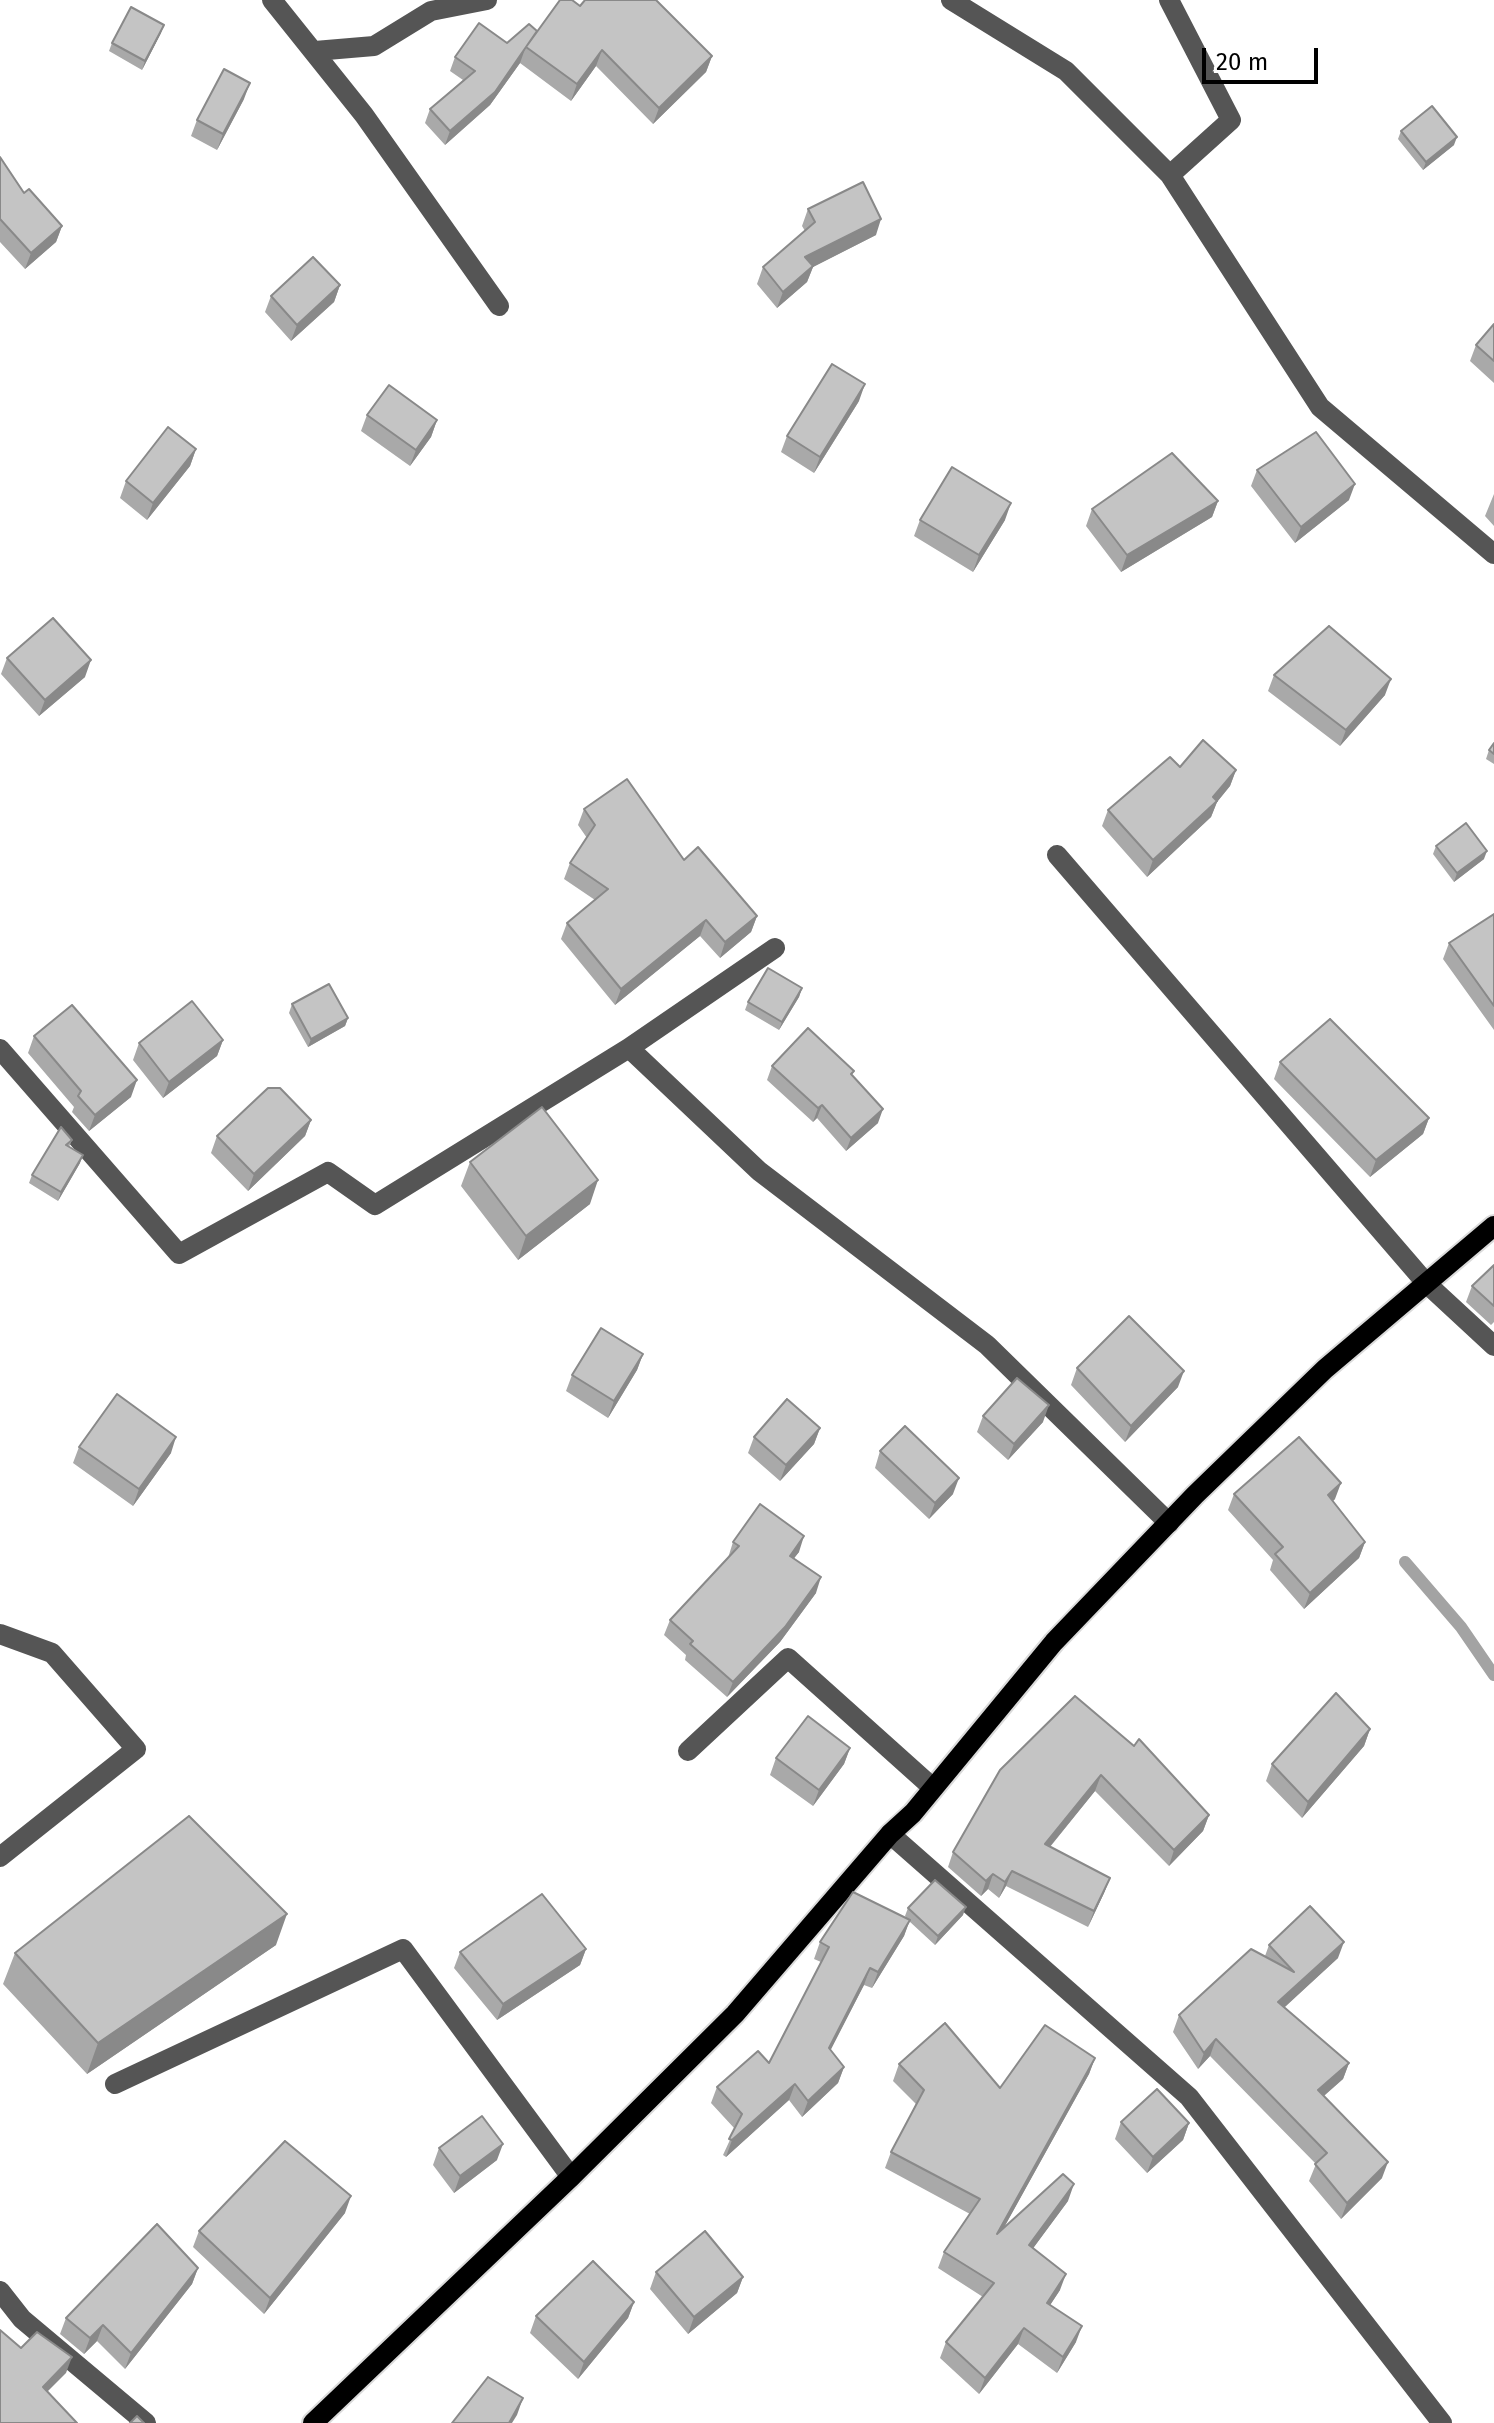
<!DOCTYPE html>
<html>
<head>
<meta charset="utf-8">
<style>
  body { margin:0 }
  #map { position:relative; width:1494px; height:2423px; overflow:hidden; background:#fff; font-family:"Fira Sans",sans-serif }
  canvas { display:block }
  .scale { position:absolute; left:1202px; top:48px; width:116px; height:36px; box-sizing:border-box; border:4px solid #000; border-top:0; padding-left:10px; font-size:24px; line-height:28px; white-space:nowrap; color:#000; -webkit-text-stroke:6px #fff; paint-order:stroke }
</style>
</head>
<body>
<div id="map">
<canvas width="1494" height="2423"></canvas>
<div class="scale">20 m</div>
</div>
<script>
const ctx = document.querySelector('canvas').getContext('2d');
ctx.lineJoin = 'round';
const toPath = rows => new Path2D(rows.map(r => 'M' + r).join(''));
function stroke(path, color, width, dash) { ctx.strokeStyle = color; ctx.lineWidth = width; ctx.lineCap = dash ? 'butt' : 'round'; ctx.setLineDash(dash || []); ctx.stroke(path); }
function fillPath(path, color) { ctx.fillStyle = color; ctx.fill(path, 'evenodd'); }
stroke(toPath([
  [1405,1562,1461,1627,1494,1675]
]), '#a3a3a3', 12);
const major = toPath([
  [313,2423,571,2177,735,2014,890,1834,913,1813,1054,1642,1195,1495,1325,1369,1494,1226]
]);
stroke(major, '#dbdbdb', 24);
stroke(toPath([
  [272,0,364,115,499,306],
  [951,0,1066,71,1170,175,1320,407,1494,554],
  [1169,0,1231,120,1170,175],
  [315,51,374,46,431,11,487,0],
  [1057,855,1426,1283,1494,1346],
  [629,1048,775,948],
  [0,1049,179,1254,328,1172,375,1205,629,1048,759,1171,987,1345,1169,1523],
  [0,1634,52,1653,136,1749,0,1857],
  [688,1751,788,1658,933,1788],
  [890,1834,1189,2097,1442,2423],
  [115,2084,403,1949,571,2177],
  [0,2291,22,2319,146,2423]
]), '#555', 20);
stroke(major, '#000', 20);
fillPath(toPath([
  [580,6,712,56,706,72,653,124,596,66,571,101,520,63,490,105,445,145,425,123,430,109,463,80,450,71,455,57,507,43,537,31],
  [161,33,142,70,109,51,112,43],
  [244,99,217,150,191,136,197,120],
  [1401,131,1454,145,1423,170,1398,139],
  [0,157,24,193,62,226,56,242,25,269,0,242],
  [808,209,876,235,813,267,807,282,777,308,757,284,763,267,805,231,802,226],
  [340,285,334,302,291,341,265,312,271,296],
  [1494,324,1494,383,1470,361,1476,345],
  [859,401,814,473,781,452,787,436],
  [367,415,437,420,431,437,410,466,361,431],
  [196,449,190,466,147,520,120,498,126,481],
  [1257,470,1349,500,1295,543,1251,486],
  [1494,494,1494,526,1485,516],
  [1218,501,1212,517,1121,572,1086,526,1092,509],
  [920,520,1005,520,973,572,914,536],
  [7,658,85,677,39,716,1,674],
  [1274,675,1385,695,1340,746,1268,691],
  [1494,743,1494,764,1486,759,1489,750],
  [1236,770,1230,786,1217,802,1211,817,1147,877,1102,826,1108,810],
  [584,809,684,860,757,916,751,932,720,958,700,936,615,1005,561,939,567,923,595,900,564,879,570,863,587,838,578,825],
  [1436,846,1484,859,1454,882,1433,854],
  [1494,914,1494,1030,1443,959,1449,943],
  [802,988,799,997,779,1030,745,1010,748,1002],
  [292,1004,348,1018,345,1026,308,1047,289,1013],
  [34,1036,131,1097,89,1131,72,1112,74,1107,28,1053],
  [223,1040,217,1056,163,1098,133,1060,139,1043],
  [1280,1062,1429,1118,1423,1134,1370,1177,1274,1079],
  [772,1066,854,1071,852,1075,878,1123,846,1151,817,1118,813,1122,767,1080],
  [311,1120,305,1136,248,1191,211,1153,217,1136],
  [72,1140,69,1147,80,1163,58,1201,29,1183,32,1175],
  [470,1162,590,1204,518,1260,461,1186],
  [1494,1265,1494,1322,1491,1325,1466,1302,1472,1286],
  [643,1354,637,1370,608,1418,566,1391,572,1375],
  [1077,1368,1178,1387,1125,1442,1071,1385],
  [983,1416,1043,1422,1008,1460,977,1432],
  [820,1428,814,1444,780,1481,748,1453,754,1437],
  [79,1447,171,1453,133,1506,73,1463],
  [880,1451,953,1494,929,1519,875,1468],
  [1234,1494,1335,1499,1333,1501,1365,1542,1359,1558,1304,1609,1270,1570,1273,1560,1228,1510],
  [733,1542,799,1552,794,1558,816,1593,780,1642,727,1697,685,1660,686,1655,664,1635,670,1620,728,1558],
  [1075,1696,1209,1815,1203,1831,1169,1866,1095,1791,1050,1847,1110,1878,1104,1893,1088,1927,1006,1886,999,1898,988,1889,981,1896,948,1867,953,1852],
  [1370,1729,1364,1746,1302,1818,1266,1781,1272,1764],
  [850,1748,844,1764,813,1806,770,1775,776,1758],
  [908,1908,963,1915,935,1945,909,1921,904,1936,872,1988,864,1985,830,2050,844,2067,838,2083,802,2117,789,2100,726,2157,723,2155,735,2129,711,2103,717,2087,769,2063,821,1962,814,1959,820,1942,907,1919,905,1916],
  [276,1945,87,2074,3,1984,15,1953],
  [1269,1945,1338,1958,1284,2007,1349,2063,1343,2079,1324,2096,1382,2178,1341,2219,1309,2181,1316,2164,1210,2056,1198,2069,1173,2032,1179,2015,1265,1956],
  [586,1949,580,1965,497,2020,454,1968,460,1952],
  [1095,2058,1089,2074,1003,2229,1068,2201,1033,2248,1060,2290,1050,2305,1076,2342,1057,2373,1018,2344,979,2394,940,2358,946,2342,983,2297,938,2268,944,2252,970,2214,885,2168,891,2152,916,2104,893,2081,899,2064,1000,2088],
  [1121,2122,1189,2123,1183,2140,1147,2173,1115,2139],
  [439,2148,497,2160,454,2193,433,2165],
  [345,2213,264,2314,193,2247,199,2231],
  [198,2268,192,2284,125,2369,97,2341,84,2354,60,2334,66,2318],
  [656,2272,743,2277,737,2293,688,2334,650,2289],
  [634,2302,628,2318,578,2379,530,2333,536,2316]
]), '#a9a9a9');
fillPath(toPath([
  [164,25,161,33,142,70,145,61],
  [525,49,520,63,490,105,445,145,450,131],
  [602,50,596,66,571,101,577,84],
  [712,56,706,72,653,124,659,108],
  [250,83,244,99,217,150,223,134],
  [1457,137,1454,145,1423,170,1426,162],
  [881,219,876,235,813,267,807,282,777,308,783,292,805,257],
  [62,226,56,242,25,269,31,253],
  [340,285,334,302,291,341,297,325],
  [865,384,859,401,814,473,820,457],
  [437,420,431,437,410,466,416,450],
  [196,449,190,466,147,520,153,503],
  [1355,484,1349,500,1295,543,1301,527],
  [1218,501,1212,517,1121,572,1127,555],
  [1011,503,1005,520,973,572,979,555],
  [91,660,85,677,39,716,45,700],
  [1391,679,1385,695,1340,746,1346,730],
  [1236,770,1230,786,1217,802,1211,817,1147,877,1153,860,1213,797],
  [1487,851,1484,859,1454,882,1457,873],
  [757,916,751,932,720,958,725,942],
  [706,920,700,936,615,1005,621,989],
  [802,988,799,997,779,1030,782,1022],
  [348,1018,345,1026,308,1047,311,1039],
  [223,1040,217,1056,163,1098,169,1082],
  [137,1080,131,1097,89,1131,95,1115],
  [822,1105,817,1118,813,1122,818,1108],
  [883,1109,878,1123,846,1151,851,1138],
  [1429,1118,1423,1134,1370,1177,1376,1160],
  [311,1120,305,1136,248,1191,254,1174],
  [83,1155,80,1163,58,1201,61,1192],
  [598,1180,590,1204,518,1260,526,1236],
  [643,1354,637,1370,608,1418,614,1401],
  [1184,1371,1178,1387,1125,1442,1131,1426],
  [1049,1405,1043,1422,1008,1460,1014,1444],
  [820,1428,814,1444,780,1481,786,1465],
  [176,1437,171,1453,133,1506,139,1489],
  [959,1478,953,1494,929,1519,935,1503],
  [1341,1483,1335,1499,1322,1511,1328,1495],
  [804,1536,799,1552,784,1571,790,1556],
  [1365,1542,1359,1558,1304,1609,1310,1593],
  [821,1577,816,1593,780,1642,727,1697,733,1682],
  [1370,1729,1364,1746,1302,1818,1308,1802],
  [850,1748,844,1764,813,1806,819,1790],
  [1101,1775,1095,1791,1039,1860,1045,1844],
  [1209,1815,1203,1831,1169,1866,1174,1850],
  [1012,1871,1006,1886,999,1898,1005,1882],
  [993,1874,988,1889,981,1896,986,1881],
  [1110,1878,1104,1893,1088,1927,1094,1911],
  [966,1907,963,1915,935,1945,938,1936],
  [287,1914,276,1945,87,2074,98,2043],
  [910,1920,904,1936,872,1988,878,1972],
  [1344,1942,1338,1958,1272,2019,1278,2002],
  [586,1949,580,1965,497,2020,503,2004],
  [870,1968,864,1985,823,2065,829,2048],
  [1216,2039,1210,2056,1198,2069,1204,2053],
  [1095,2058,1089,2074,991,2251,997,2234],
  [1349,2063,1343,2079,1312,2106,1318,2090],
  [844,2067,838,2083,802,2117,808,2101],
  [795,2084,789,2100,726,2157,732,2140],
  [1189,2123,1183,2140,1147,2173,1153,2157],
  [503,2144,497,2160,454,2193,460,2176],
  [1388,2162,1382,2178,1341,2219,1347,2203],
  [1074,2184,1068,2201,1023,2262,1029,2245],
  [351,2196,345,2213,264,2314,270,2298],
  [198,2268,192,2284,125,2369,131,2353],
  [1066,2274,1060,2290,1041,2319,1047,2303],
  [743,2277,737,2293,688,2334,694,2317],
  [634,2302,628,2318,578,2379,584,2362],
  [103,2325,97,2341,84,2354,90,2338],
  [1082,2326,1076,2342,1057,2373,1063,2357],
  [1024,2328,1018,2344,979,2394,985,2378],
  [72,2357,66,2373,37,2402,43,2387],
  [523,2398,517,2415,512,2423,508,2423]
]), '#898989');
const building = toPath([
  [560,0,572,0,580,6,585,0,656,0,712,56,659,108,602,50,577,84,526,47,560,0],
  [131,7,164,25,145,61,112,43,131,7],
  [479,23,507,43,529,24,537,31,495,92,450,131,430,109,475,71,455,57,479,23],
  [224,69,250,83,223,134,197,120,224,69],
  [1432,106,1457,137,1426,162,1401,131,1432,106],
  [0,157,24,193,29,189,62,226,31,253,0,219,0,157],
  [863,182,881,219,805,257,813,266,783,292,763,267,815,222,808,209,863,182],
  [313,257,340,285,297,325,271,296,313,257],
  [1494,324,1494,361,1476,345,1494,324],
  [832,364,865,384,820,457,787,436,832,364],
  [389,385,437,420,416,450,367,415,389,385],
  [168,427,196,449,153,503,126,481,168,427],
  [1316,432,1355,484,1301,527,1257,470,1316,432],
  [1172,453,1218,501,1127,555,1092,509,1172,453],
  [952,467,1011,503,979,555,920,520,952,467],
  [53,618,91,660,45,700,7,658,53,618],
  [1329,626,1391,679,1346,730,1274,675,1329,626],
  [1203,740,1236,770,1213,797,1217,801,1153,860,1108,810,1170,757,1180,767,1203,740],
  [1494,743,1494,754,1489,750,1494,743],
  [627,779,684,860,698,847,757,916,725,942,706,920,621,989,567,923,608,889,570,863,595,825,584,809,627,779],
  [1466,823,1487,851,1457,873,1436,846,1466,823],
  [1494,914,1494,1006,1449,943,1494,914],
  [768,968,802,988,782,1022,748,1002,768,968],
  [329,984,348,1018,311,1039,292,1004,329,984],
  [192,1001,223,1040,169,1082,139,1043,192,1001],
  [72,1005,137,1080,95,1115,78,1096,81,1091,34,1036,72,1005],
  [1330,1019,1429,1118,1376,1160,1280,1062,1330,1019],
  [808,1028,854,1071,851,1074,883,1109,851,1138,822,1105,818,1108,772,1066,808,1028],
  [268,1088,280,1088,311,1120,254,1174,217,1136,268,1088],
  [542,1107,598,1180,526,1236,470,1162,542,1107],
  [61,1127,72,1140,66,1145,83,1155,61,1192,32,1175,61,1127],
  [1494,1265,1494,1306,1472,1286,1494,1265],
  [1129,1316,1184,1371,1131,1426,1077,1368,1129,1316],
  [601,1328,643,1354,614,1401,572,1375,601,1328],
  [1017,1378,1049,1405,1014,1444,983,1416,1017,1378],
  [117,1394,176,1437,139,1489,79,1447,117,1394],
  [787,1399,820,1428,786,1465,754,1437,787,1399],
  [905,1426,959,1478,935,1503,880,1451,905,1426],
  [1299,1437,1341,1483,1328,1495,1365,1542,1310,1593,1275,1554,1283,1547,1234,1494,1299,1437],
  [760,1504,804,1536,790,1556,821,1577,785,1627,733,1682,690,1644,693,1641,670,1620,739,1546,733,1542,760,1504],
  [1336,1693,1370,1729,1308,1802,1272,1764,1336,1693],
  [1075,1696,1134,1746,1139,1739,1209,1815,1174,1850,1101,1775,1045,1844,1110,1878,1094,1911,1012,1871,1005,1882,993,1874,986,1881,953,1852,1000,1770,1075,1696],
  [808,1716,850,1748,819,1790,776,1758,808,1716],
  [189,1816,287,1914,98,2043,15,1953,189,1816],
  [935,1880,966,1907,938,1936,908,1908,935,1880],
  [853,1892,910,1920,878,1972,870,1968,829,2048,844,2067,808,2101,795,2084,732,2140,729,2139,742,2114,717,2087,758,2051,769,2063,829,1947,820,1942,853,1892],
  [542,1894,586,1949,503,2004,460,1952,542,1894],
  [1310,1906,1344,1942,1278,2002,1349,2063,1318,2090,1388,2162,1347,2203,1315,2164,1327,2153,1216,2039,1204,2053,1179,2015,1251,1949,1294,1972,1269,1945,1310,1906],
  [945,2023,1000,2088,1045,2025,1095,2058,997,2234,1063,2174,1074,2184,1029,2245,1066,2274,1047,2303,1082,2326,1063,2357,1024,2328,985,2378,946,2342,994,2283,944,2252,980,2199,891,2152,924,2090,899,2064,945,2023],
  [1157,2089,1189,2123,1153,2157,1121,2122,1157,2089],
  [482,2116,503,2144,460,2176,439,2148,482,2116],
  [285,2141,351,2196,270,2298,199,2231,285,2141],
  [157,2224,198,2268,131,2353,103,2325,90,2338,66,2318,157,2224],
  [705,2231,743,2277,694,2317,656,2272,705,2231],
  [593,2261,634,2302,584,2362,536,2316,593,2261],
  [0,2330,21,2348,37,2332,72,2357,43,2387,77,2423,0,2423,0,2330],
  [488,2377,523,2398,509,2423,452,2423,488,2377],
  [137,2416,144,2423,130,2423,137,2416]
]);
fillPath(building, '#c4c4c4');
stroke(building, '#898989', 2);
</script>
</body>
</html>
